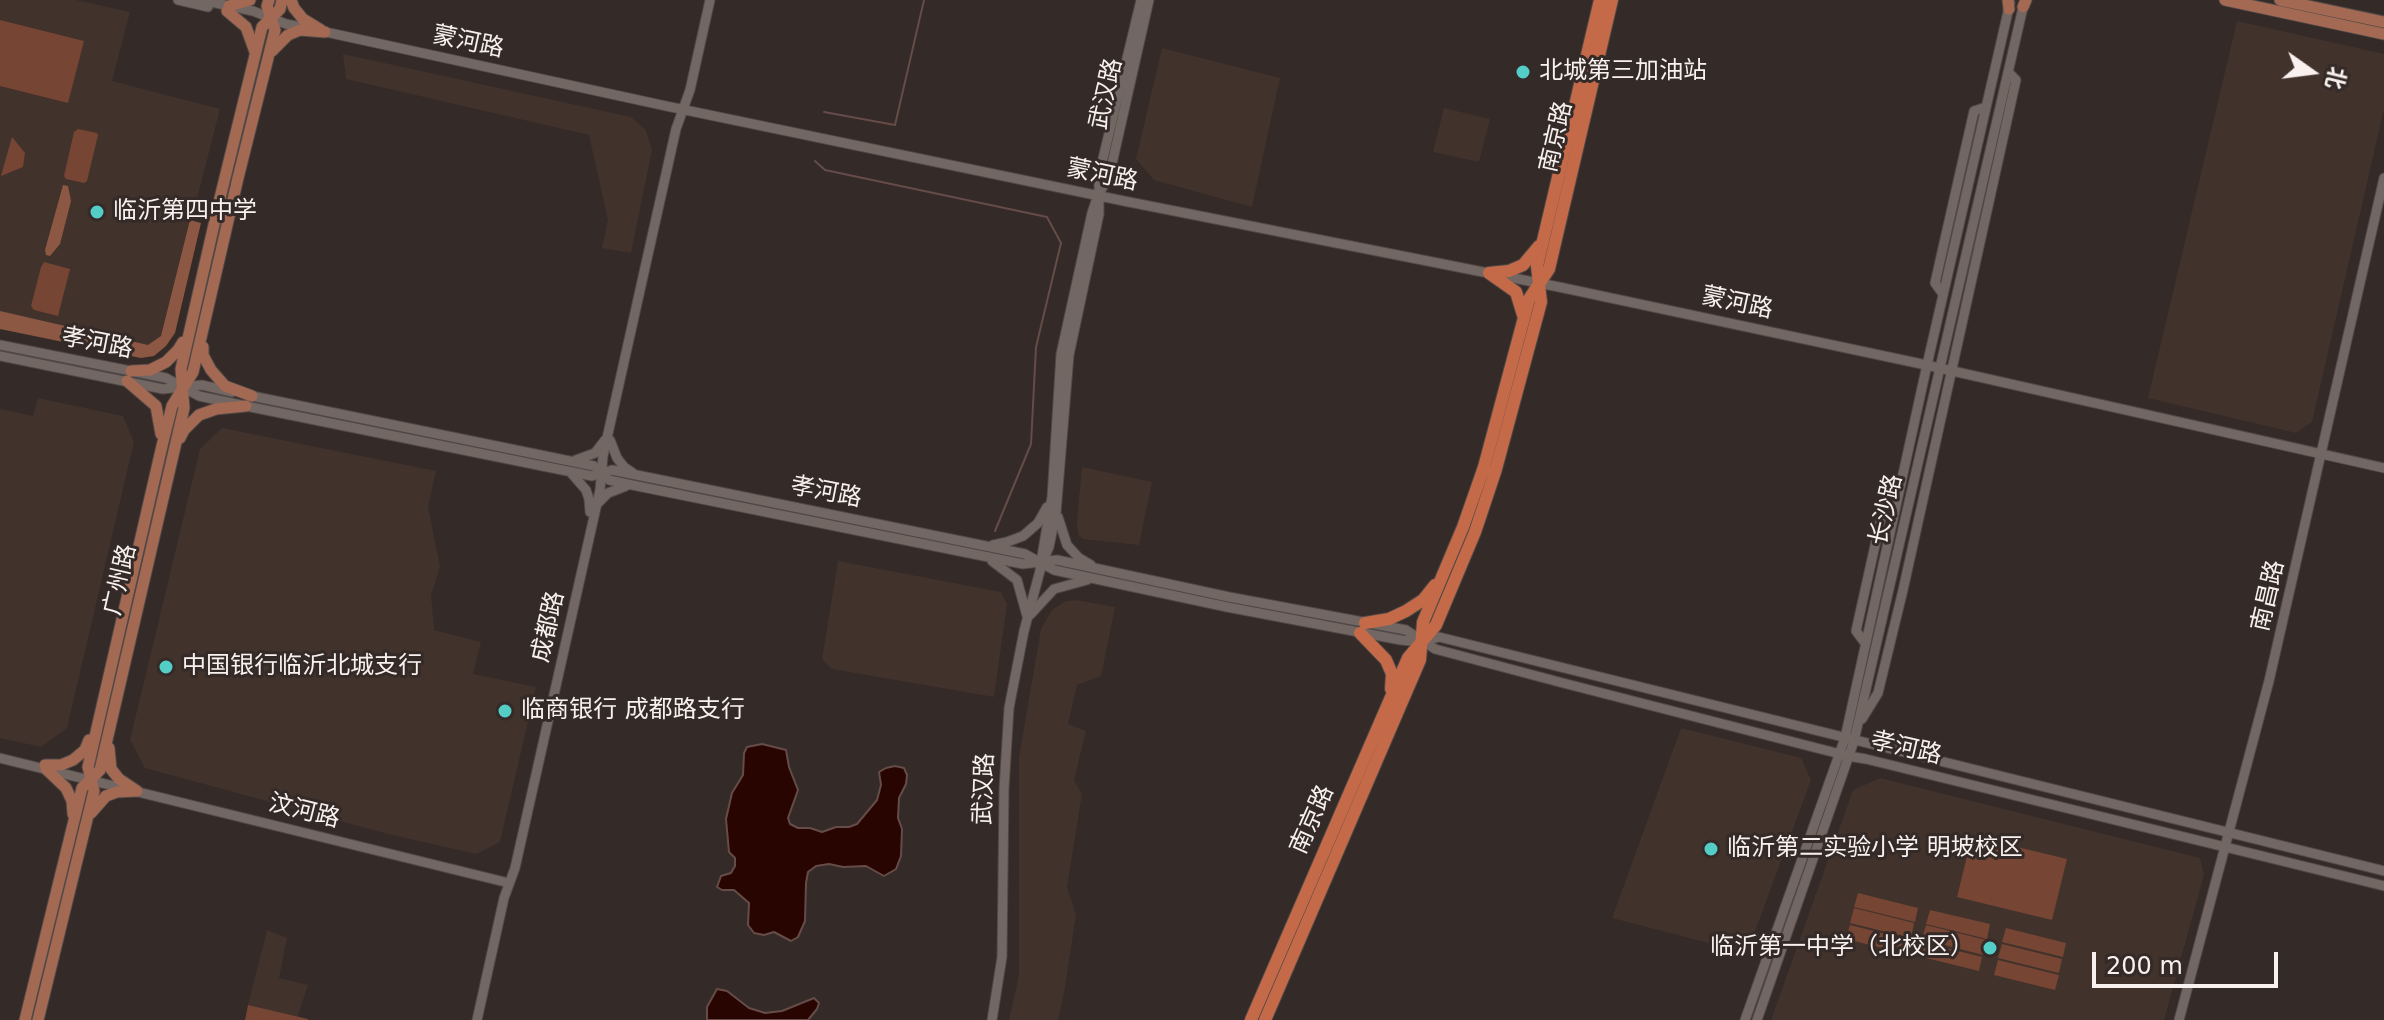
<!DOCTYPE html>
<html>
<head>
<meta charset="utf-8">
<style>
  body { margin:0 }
  #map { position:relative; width:2384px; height:1020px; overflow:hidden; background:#342a27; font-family:"DejaVu Sans","Noto Sans SC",sans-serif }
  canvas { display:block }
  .north { position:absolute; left:2272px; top:32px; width:80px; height:80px; -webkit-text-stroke:6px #342a27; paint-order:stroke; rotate:104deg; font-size:22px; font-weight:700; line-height:32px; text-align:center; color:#f8f1ef }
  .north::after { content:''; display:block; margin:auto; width:28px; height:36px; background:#f8f1ef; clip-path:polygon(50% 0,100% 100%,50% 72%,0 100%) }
  .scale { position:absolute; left:2092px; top:952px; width:186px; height:36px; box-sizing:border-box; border:4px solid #f8f1ef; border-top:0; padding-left:10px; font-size:24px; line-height:28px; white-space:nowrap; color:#f8f1ef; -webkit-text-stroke:6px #342a27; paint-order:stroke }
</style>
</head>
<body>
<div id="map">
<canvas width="2384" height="1020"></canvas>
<div class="north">北</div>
<div class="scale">200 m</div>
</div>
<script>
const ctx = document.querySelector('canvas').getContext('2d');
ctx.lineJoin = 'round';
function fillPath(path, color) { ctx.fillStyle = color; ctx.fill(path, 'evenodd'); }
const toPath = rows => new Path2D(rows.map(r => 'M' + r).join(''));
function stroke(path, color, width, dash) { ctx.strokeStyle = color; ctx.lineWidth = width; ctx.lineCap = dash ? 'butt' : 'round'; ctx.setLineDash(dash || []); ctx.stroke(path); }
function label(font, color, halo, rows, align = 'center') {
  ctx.font = font + ' "DejaVu Sans","Noto Sans SC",sans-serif'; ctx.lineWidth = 6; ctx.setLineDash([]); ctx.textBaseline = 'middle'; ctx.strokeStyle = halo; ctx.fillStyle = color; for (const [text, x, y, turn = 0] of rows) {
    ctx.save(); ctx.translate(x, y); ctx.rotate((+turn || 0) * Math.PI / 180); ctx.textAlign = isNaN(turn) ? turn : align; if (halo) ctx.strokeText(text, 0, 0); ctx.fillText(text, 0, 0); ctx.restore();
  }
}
fillPath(toPath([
  [0,0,76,0,130,12,112,81,220,109,162,336,148,347,0,316],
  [2237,21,2384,54,2384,109,2312,422,2296,433,2148,398],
  [1162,48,1280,78,1252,207,1154,180,1136,159],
  [343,54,631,117,646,130,652,150,631,253,602,248,608,220,589,135,346,79],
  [1444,108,1490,119,1479,162,1433,152],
  [38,398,123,416,134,442,67,728,41,747,0,738,0,409,33,416],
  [222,428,436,471,428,507,440,567,431,595,434,630,481,642,473,674,536,687,500,842,476,854,388,834,145,768,130,740,200,449],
  [1082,467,1152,482,1139,545,1083,539,1078,534,1077,520],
  [838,561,1001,592,1007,604,994,697,832,669,822,659],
  [1076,600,1115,607,1101,676,1077,685,1068,724,1086,731,1074,780,1082,794,1067,887,1076,915,1064,993,1058,1020,1009,1020,1019,975,1019,757,1041,629,1052,610,1064,602],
  [1681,728,1801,758,1811,780,1747,953,1612,918],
  [1880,778,2200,858,2204,875,2164,1020,1771,1020,1853,790],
  [267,930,287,938,279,978,308,985,297,1018,248,1005]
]), '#42322c');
fillPath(toPath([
  [0,20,84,41,68,103,0,86],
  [78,129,97,133,98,135,87,181,84,183,66,179,64,176,74,132],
  [12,137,25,153,23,167,1,176],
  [44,262,70,269,58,316,34,310,31,306,41,267],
  [1972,836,2067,859,2052,920,1957,897],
  [1858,893,1918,908,1915,922,1854,907],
  [1854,908,1914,923,1911,938,1850,923],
  [1930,910,1990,924,1987,939,1926,924],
  [1850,925,1910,940,1907,954,1846,939],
  [1926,925,1986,940,1983,955,1922,939],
  [2006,928,2066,943,2063,957,2002,942],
  [1922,942,1982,957,1979,971,1918,956],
  [2002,944,2062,959,2059,973,1998,958],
  [1998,960,2059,975,2055,990,1994,975],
  [248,1005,308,1019,308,1020,245,1020]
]), '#764533');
fillPath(toPath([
  [63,185,68,186,71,201,60,244,50,256,46,255,45,250],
  [190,220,201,223,175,333,166,346,154,356,141,358,0,329,0,311,148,345,161,336]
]), '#8c5743');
const water = toPath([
  [762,744,786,750,789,767,798,790,788,818,790,824,798,828,810,828,822,832,836,827,849,827,857,824,877,800,881,785,879,772,886,768,895,766,904,768,907,775,906,784,899,798,898,818,902,829,901,856,896,869,884,876,866,866,843,867,829,864,816,866,808,872,806,883,805,921,798,937,791,941,774,932,764,935,754,933,748,925,749,903,734,890,722,890,717,887,721,876,731,873,735,866,735,858,729,852,726,819,732,793,743,775,744,753,747,747,762,744],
  [717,989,727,991,749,1008,765,1013,782,1011,814,998,819,1003,817,1009,808,1020,707,1020,707,1007,717,989]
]);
fillPath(water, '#280500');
stroke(water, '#664c48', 2);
stroke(toPath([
  [824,112,895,125,924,0],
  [815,161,825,170,1047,217,1061,243,1036,347,1031,444,995,531]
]), '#664c48', 2);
const secondary = toPath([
  [178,0,208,7],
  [202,0,253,11,286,24,307,28],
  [321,31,666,106,1124,201,1559,287,1917,363,2384,468],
  [1943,294,1935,283,1974,111,1986,107],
  [0,345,166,378,199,396,246,406,592,476,612,470,1025,554,1054,570,1227,607,1401,640,1422,642,1439,637,2384,871],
  [0,356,163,389,202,385,232,392],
  [247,395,594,466,609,480,632,485,1023,564,1057,560,1229,597,1406,630,1435,649,1563,683,1848,756,1866,759,2384,886],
  [610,440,617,458,624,467,633,473],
  [576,460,595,453,605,440],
  [572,474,586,490,589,499,590,512],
  [598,503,608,493,626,486],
  [1058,517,1067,545,1079,558,1091,565],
  [993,545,1007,542,1023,536,1038,523,1047,507],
  [1042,556,1052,497,1061,354,1092,213,1098,195,1109,177,1149,0],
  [992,561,1017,580,1027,616],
  [1030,615,1054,589,1087,580],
  [1865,643,1856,631,1888,487,1901,481],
  [1862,719,1878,693,1903,590,2016,80,2008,72],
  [0,758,509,883],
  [477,1020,504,898,515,868,600,490,603,456,676,129,690,90,710,0],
  [992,1020,1002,957,1004,789,1009,708,1024,631,1042,563,1049,547,1056,513,1069,355,1099,214,1099,175,1141,0],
  [1745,1020,1845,738,1927,365,2010,3],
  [1757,1020,1854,741,2024,3],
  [2179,1020,2269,681,2384,178]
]);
const primary = toPath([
  [291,0,294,8,303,19,321,30],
  [2008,0,2009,9],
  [2225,0,2384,34],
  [2280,0,2384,22],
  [229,6,250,0],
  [2023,7,2026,0],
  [227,11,246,27,255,52],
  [272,51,288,35,300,30,325,32],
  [203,347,203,355,211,370,225,386,252,396],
  [131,371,150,370,166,362,178,350,183,342],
  [127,381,156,406,161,434],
  [180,438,184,430,199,415,216,409,246,406],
  [109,748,111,769,119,779,137,791],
  [45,765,61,765,73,760,85,750,89,740],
  [46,769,66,788,72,801,73,814],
  [91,813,106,796,117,792,137,791],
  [25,1020,82,788,100,770,184,408,181,369,221,194,262,27,280,9,282,0],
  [38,1020,94,791,88,767,162,446,172,406,193,372,238,178,275,30,267,6,269,0]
]);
const highway = toPath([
  [1489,273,1509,271,1523,265,1539,246],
  [1489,273,1516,292,1523,315],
  [1365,623,1389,619,1406,611,1423,600,1435,585],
  [1360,633,1386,660,1392,674,1391,689],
  [1251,1020,1408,658,1436,625,1475,532,1496,469,1541,302,1537,266,1600,0],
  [1265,1020,1420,660,1423,622,1463,527,1484,467,1529,299,1549,269,1612,0]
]);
stroke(secondary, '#504846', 11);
stroke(primary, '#504846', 13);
stroke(highway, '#504846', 14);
stroke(secondary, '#726763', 9);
stroke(primary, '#a36953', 11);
stroke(highway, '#c46a49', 12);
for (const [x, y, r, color] of [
  [1523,72,8,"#54cdc7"],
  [97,212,8,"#54cdc7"],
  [166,667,8,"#54cdc7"],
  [505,711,8,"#54cdc7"],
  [1711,849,8,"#54cdc7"],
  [1990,948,8,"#54cdc7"]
]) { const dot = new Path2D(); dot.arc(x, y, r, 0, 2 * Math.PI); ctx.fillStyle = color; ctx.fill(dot); stroke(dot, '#342a27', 3); }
label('24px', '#f8f1ef', '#342a27', [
  ["蒙河路",468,43,12],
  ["武汉路",1107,94,-77],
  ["南京路",1557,137,-77],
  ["蒙河路",1102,176,12],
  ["蒙河路",1737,304,12],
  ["孝河路",97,344,11],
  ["孝河路",826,493,11],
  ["长沙路",1887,510,-77],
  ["广州路",121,580,-77],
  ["南昌路",2269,596,-77],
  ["成都路",549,627,-77],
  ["孝河路",1906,749,13],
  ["武汉路",985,789,-88],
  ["汶河路",304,812,14],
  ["南京路",1313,820,-66]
]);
label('24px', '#f8f1ef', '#342a27', [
  ["北城第三加油站",1539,72],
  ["临沂第四中学",113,212],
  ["中国银行临沂北城支行",182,667],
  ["临商银行 成都路支行",521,711],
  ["临沂第二实验小学 明坡校区",1727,849],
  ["临沂第一中学（北校区）",1974,948,"right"]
], 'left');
</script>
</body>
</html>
